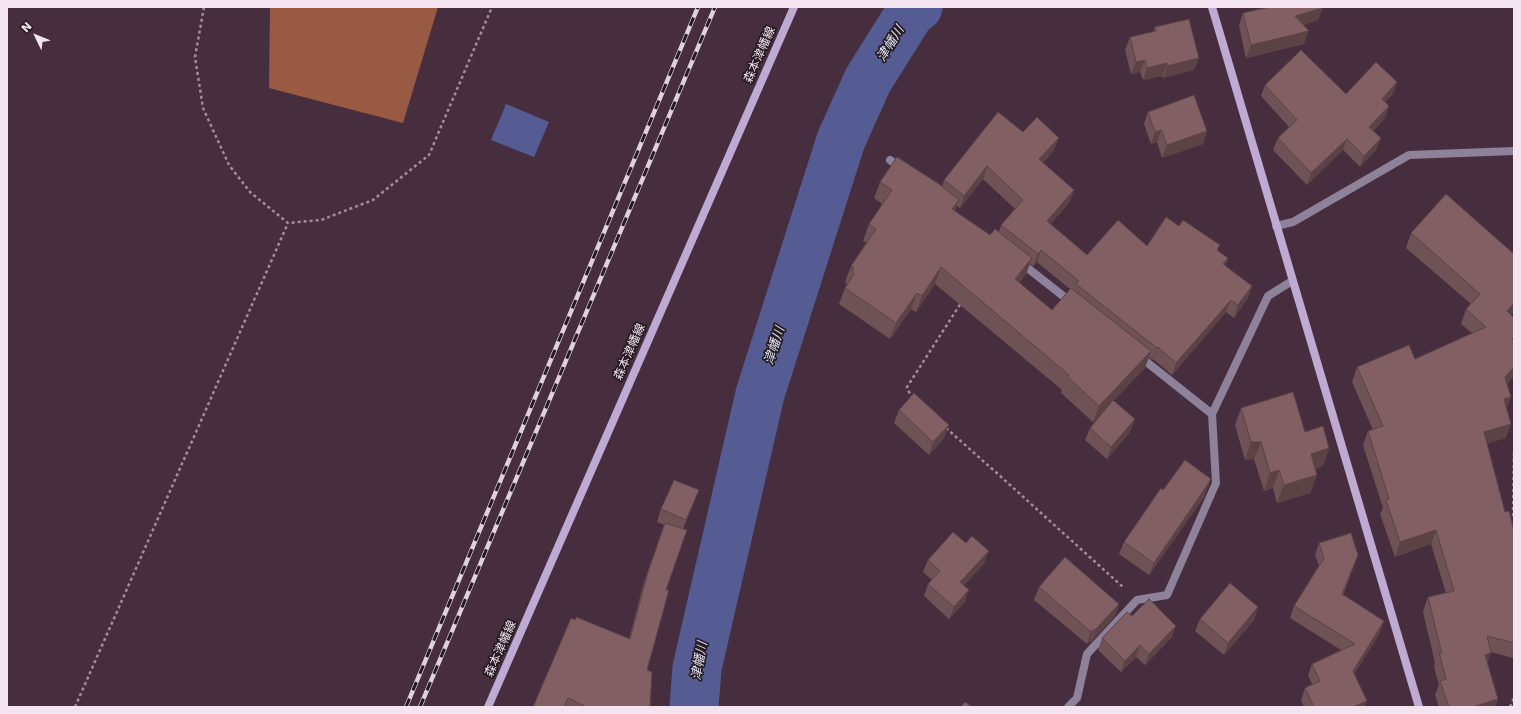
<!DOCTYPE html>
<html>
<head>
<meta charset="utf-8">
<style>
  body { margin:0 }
  #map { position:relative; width:1521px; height:714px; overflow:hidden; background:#472e3f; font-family:"DejaVu Sans",sans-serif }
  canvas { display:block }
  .frame { position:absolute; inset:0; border:8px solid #f4e4ef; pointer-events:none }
  .north { position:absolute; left:16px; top:16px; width:40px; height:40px; -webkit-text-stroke:3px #261b22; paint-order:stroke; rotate:313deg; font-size:11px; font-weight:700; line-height:16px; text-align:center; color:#f4e4ef }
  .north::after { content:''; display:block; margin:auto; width:14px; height:18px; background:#f4e4ef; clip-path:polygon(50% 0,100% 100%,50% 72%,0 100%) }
</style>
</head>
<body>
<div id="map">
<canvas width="1521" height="714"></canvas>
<div class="frame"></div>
<div class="north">N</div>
</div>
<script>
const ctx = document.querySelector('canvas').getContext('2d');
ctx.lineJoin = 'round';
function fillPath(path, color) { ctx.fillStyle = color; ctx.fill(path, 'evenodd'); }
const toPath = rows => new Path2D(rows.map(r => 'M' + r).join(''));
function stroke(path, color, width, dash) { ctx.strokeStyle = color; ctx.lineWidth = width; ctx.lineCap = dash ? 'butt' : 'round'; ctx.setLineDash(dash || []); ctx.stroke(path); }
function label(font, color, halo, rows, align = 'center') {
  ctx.font = font + ' "DejaVu Sans","Noto Sans JP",sans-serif'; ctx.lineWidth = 3.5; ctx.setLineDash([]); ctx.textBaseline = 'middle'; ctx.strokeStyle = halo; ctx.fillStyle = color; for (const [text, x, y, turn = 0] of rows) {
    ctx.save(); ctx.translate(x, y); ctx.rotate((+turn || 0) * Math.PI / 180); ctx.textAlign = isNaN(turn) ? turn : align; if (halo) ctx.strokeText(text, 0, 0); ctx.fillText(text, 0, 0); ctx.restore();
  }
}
fillPath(toPath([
  [270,7,438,7,403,123,269,88]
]), '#985a43');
fillPath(toPath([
  [506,104,549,122,534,157,491,140]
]), '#545c93');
stroke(toPath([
  [694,707,697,668,760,394,841,140,868,80,910,13,918,7]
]), '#545c93', 49);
stroke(toPath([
  [204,7,195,57,203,108,229,165,250,192,288,223,321,220,373,200,429,155,492,7],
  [912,399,907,387,961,303],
  [946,428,999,475,1124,588],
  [1514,453,1513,514,1514,518],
  [75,707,288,223],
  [1510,707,1514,698]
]), '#a28e9c', 2.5, [3, 3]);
stroke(toPath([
  [890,160,901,168],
  [1276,226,1293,222,1409,155,1514,151],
  [1020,262,1072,303],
  [1139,356,1212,414],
  [1068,707,1077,698,1087,654,1137,600,1167,595,1216,483,1212,414,1268,296,1292,281]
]), '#8e819a', 8);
stroke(toPath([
  [1212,7,1419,707],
  [488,707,794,7]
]), '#beaad3', 8);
const rail = toPath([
  [406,707,698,7],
  [420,707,715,7]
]);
stroke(rail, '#e1d1dc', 4.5);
stroke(rail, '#261b22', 3, [9]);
fillPath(toPath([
  [1267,7,1322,7,1318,20,1303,25,1304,44,1246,58,1239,26,1243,13,1267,8],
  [1155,27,1199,58,1194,70,1163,78,1162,76,1143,80,1140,72,1131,74,1125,50,1130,37,1153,32],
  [1397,82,1393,94,1385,102,1389,106,1385,118,1373,131,1381,138,1376,150,1360,167,1343,150,1307,185,1273,150,1278,138,1289,127,1261,96,1265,85,1346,94],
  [1148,112,1207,131,1203,144,1162,158,1157,142,1151,144,1144,124],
  [1023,132,1054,150,1043,163,1074,190,1069,203,1050,224,1087,255,1147,246,1218,251,1228,258,1225,266,1252,286,1248,298,1234,318,1226,312,1172,375,1153,359,1152,360,1149,357,1145,368,1113,401,1135,419,1130,432,1107,459,1085,440,1090,428,1107,407,1093,422,1061,393,1062,390,935,284,916,312,911,309,890,339,839,304,845,288,847,284,845,282,851,266,867,243,863,241,869,224,882,204,874,198,880,182,942,187,944,180],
  [983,179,1015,209,1001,225,999,232,990,235,955,211,957,206,960,208],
  [1037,262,1070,289,1052,310,1019,283,1026,274,1030,264,1033,266],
  [1411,233,1511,315,1514,376,1507,384,1511,397,1506,409,1511,424,1506,438,1487,443,1505,512,1514,531,1514,656,1513,658,1491,652,1487,663,1498,699,1495,707,1439,707,1435,695,1439,685,1434,667,1435,663,1423,612,1428,597,1446,593,1431,544,1395,557,1380,514,1383,508,1363,445,1368,431,1373,430,1352,382,1357,367,1415,359,1472,333,1461,324,1466,309,1471,304,1406,248],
  [1241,408,1305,432,1329,448,1323,466,1315,469,1317,475,1310,493,1277,503,1273,488,1264,491,1254,459,1245,460,1235,425],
  [899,410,944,438,929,455,894,423],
  [1163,490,1206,491,1204,497,1149,575,1119,554,1124,542],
  [694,503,683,529,666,590,647,670,650,707,533,707,629,639,644,582,664,525,657,522,661,509],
  [1319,543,1358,555,1343,595,1380,633,1354,674,1367,701,1364,707,1304,707,1301,700,1305,688,1312,684,1308,675,1312,664,1341,650,1290,618,1294,606,1319,566,1315,555],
  [928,560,984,564,964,585,965,602,949,619,924,596,928,584,932,580,923,572],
  [1039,587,1119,604,1115,616,1091,642,1090,641,1087,644,1034,600],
  [1258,607,1254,620,1224,655,1195,631,1200,619],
  [1132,616,1172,637,1145,665,1136,657,1121,672,1098,650,1102,638]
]), '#6f5255');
fillPath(toPath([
  [1323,8,1318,20,1290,29,1295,16],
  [1309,31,1304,44,1246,58,1251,45],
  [1199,58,1194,70,1163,78,1167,66],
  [1145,60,1140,72,1131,74,1136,62],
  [1167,63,1162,76,1143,80,1147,68],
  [1397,82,1393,94,1377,111,1382,99],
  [1389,106,1385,118,1365,139,1369,127],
  [1161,130,1157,142,1151,144,1155,132],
  [1207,131,1203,144,1162,158,1167,145],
  [1059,138,1054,150,1034,172,1039,159],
  [1381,138,1376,150,1360,167,1364,156],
  [1347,139,1343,150,1307,185,1311,173],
  [987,166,983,179,960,208,964,196],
  [1074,190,1069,203,1042,234,1047,221],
  [959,200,953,217,952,209],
  [1041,250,1037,262,1033,266,1038,254],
  [1032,258,1026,274,1009,295,1015,279],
  [1228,258,1223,270,1223,264],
  [941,267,935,284,916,312,922,296],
  [1252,286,1248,298,1234,318,1238,305],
  [917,293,911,309,890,339,896,323],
  [1231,300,1226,312,1172,375,1176,363],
  [1514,303,1514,312,1502,325,1507,311],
  [1158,347,1153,359,1152,360,1157,348],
  [1151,351,1145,368,1093,422,1099,406],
  [1514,367,1514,376,1500,391,1505,377],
  [1511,397,1505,411,1504,399],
  [1135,419,1130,432,1107,459,1111,447],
  [1511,424,1506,438,1479,446,1484,432],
  [949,425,944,438,929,455,933,442],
  [1251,442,1261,442,1254,459,1245,460],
  [1329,448,1323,466,1304,472,1311,454],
  [1279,470,1273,488,1264,491,1270,473],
  [1317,475,1310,493,1277,503,1284,485],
  [1211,479,1204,497,1149,575,1154,563],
  [699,490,694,503,682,532,686,520],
  [1436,530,1431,544,1395,557,1400,542],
  [989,551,984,564,956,594,960,582],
  [969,590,965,602,949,619,954,607],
  [1119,604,1115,616,1091,642,1095,630],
  [1258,607,1254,620,1224,655,1228,643],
  [1384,621,1380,633,1349,683,1353,671],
  [1176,626,1172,637,1145,665,1149,654],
  [1094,629,1090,641,1087,644,1091,632],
  [1140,645,1136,657,1121,672,1125,661],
  [1491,653,1486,667,1485,655],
  [1498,699,1495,707,1473,707],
  [1367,701,1364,707,1353,707]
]), '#5a4245');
const building = toPath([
  [1270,7,1322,7,1323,8,1295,16,1309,31,1251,45,1243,13,1270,7],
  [1189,19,1199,58,1167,66,1167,63,1147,68,1145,60,1136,62,1130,37,1156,31,1155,27,1189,19],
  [1301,50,1346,94,1376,62,1397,82,1382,99,1389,106,1369,127,1381,138,1364,156,1347,139,1311,173,1278,138,1297,120,1265,85,1301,50],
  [1194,95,1207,131,1167,145,1161,130,1155,132,1148,112,1194,95],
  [998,112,1023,132,1037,117,1059,138,1039,159,1074,190,1047,221,1087,255,1118,220,1147,246,1166,217,1179,226,1183,220,1220,245,1217,250,1228,258,1223,264,1252,286,1238,305,1231,300,1176,363,1158,347,1157,348,1076,284,1079,281,1041,250,1038,254,1001,225,1023,200,987,166,964,196,944,180,998,112],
  [897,157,939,184,959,200,952,209,990,235,995,229,1032,258,1015,279,1052,310,1071,288,1151,351,1099,406,1067,376,1069,375,941,267,922,296,917,293,896,323,845,288,854,274,852,272,854,268,851,266,876,229,869,224,892,190,880,182,897,157],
  [1446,194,1514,254,1514,303,1507,311,1514,318,1514,337,1512,339,1514,340,1514,367,1505,377,1511,397,1504,399,1511,424,1484,432,1505,512,1509,511,1514,531,1514,643,1487,636,1491,653,1485,655,1498,699,1473,707,1449,707,1440,681,1446,679,1439,652,1442,654,1428,597,1454,591,1436,530,1400,542,1386,500,1389,499,1368,431,1383,426,1357,367,1409,345,1415,359,1486,327,1466,309,1480,294,1411,233,1446,194],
  [1293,392,1305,432,1323,426,1329,448,1311,454,1317,475,1284,485,1279,470,1270,473,1261,442,1251,442,1241,408,1293,392],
  [914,393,949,425,933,442,899,410,914,393],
  [1113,400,1135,419,1111,447,1090,428,1113,400],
  [1185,460,1211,479,1208,484,1154,563,1124,542,1161,488,1163,490,1185,460],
  [674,480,699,490,686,520,661,509,674,480],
  [665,523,687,530,666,590,669,590,647,670,652,672,650,707,586,707,568,698,564,707,533,707,571,618,575,620,576,617,630,639,648,572,665,523],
  [953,532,966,543,972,536,989,551,960,582,969,590,954,607,928,584,940,571,928,560,953,532],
  [1351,533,1358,555,1342,594,1384,621,1353,671,1367,701,1353,707,1314,707,1305,688,1320,681,1312,664,1355,644,1294,606,1324,558,1319,543,1351,533],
  [1065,557,1119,604,1095,630,1094,629,1091,632,1039,587,1065,557],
  [1230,583,1258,607,1228,643,1200,619,1230,583],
  [1149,599,1176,626,1149,654,1140,645,1125,661,1102,638,1127,612,1132,616,1149,599],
  [965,702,972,707,961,707,965,702]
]);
fillPath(building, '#815f63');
stroke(building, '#5a4245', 1);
label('12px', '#f4e4ef', '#261b22', [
  ["森本津幡線",760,55,-66],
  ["森本津幡線",630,352,-66],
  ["森本津幡線",501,649,-66]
]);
label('italic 13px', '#dfe3f4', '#261b22', [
  ["津幡川",891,44,-58],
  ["津幡川",775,346,-72],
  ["津幡川",700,661,-80]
]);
</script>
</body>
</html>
